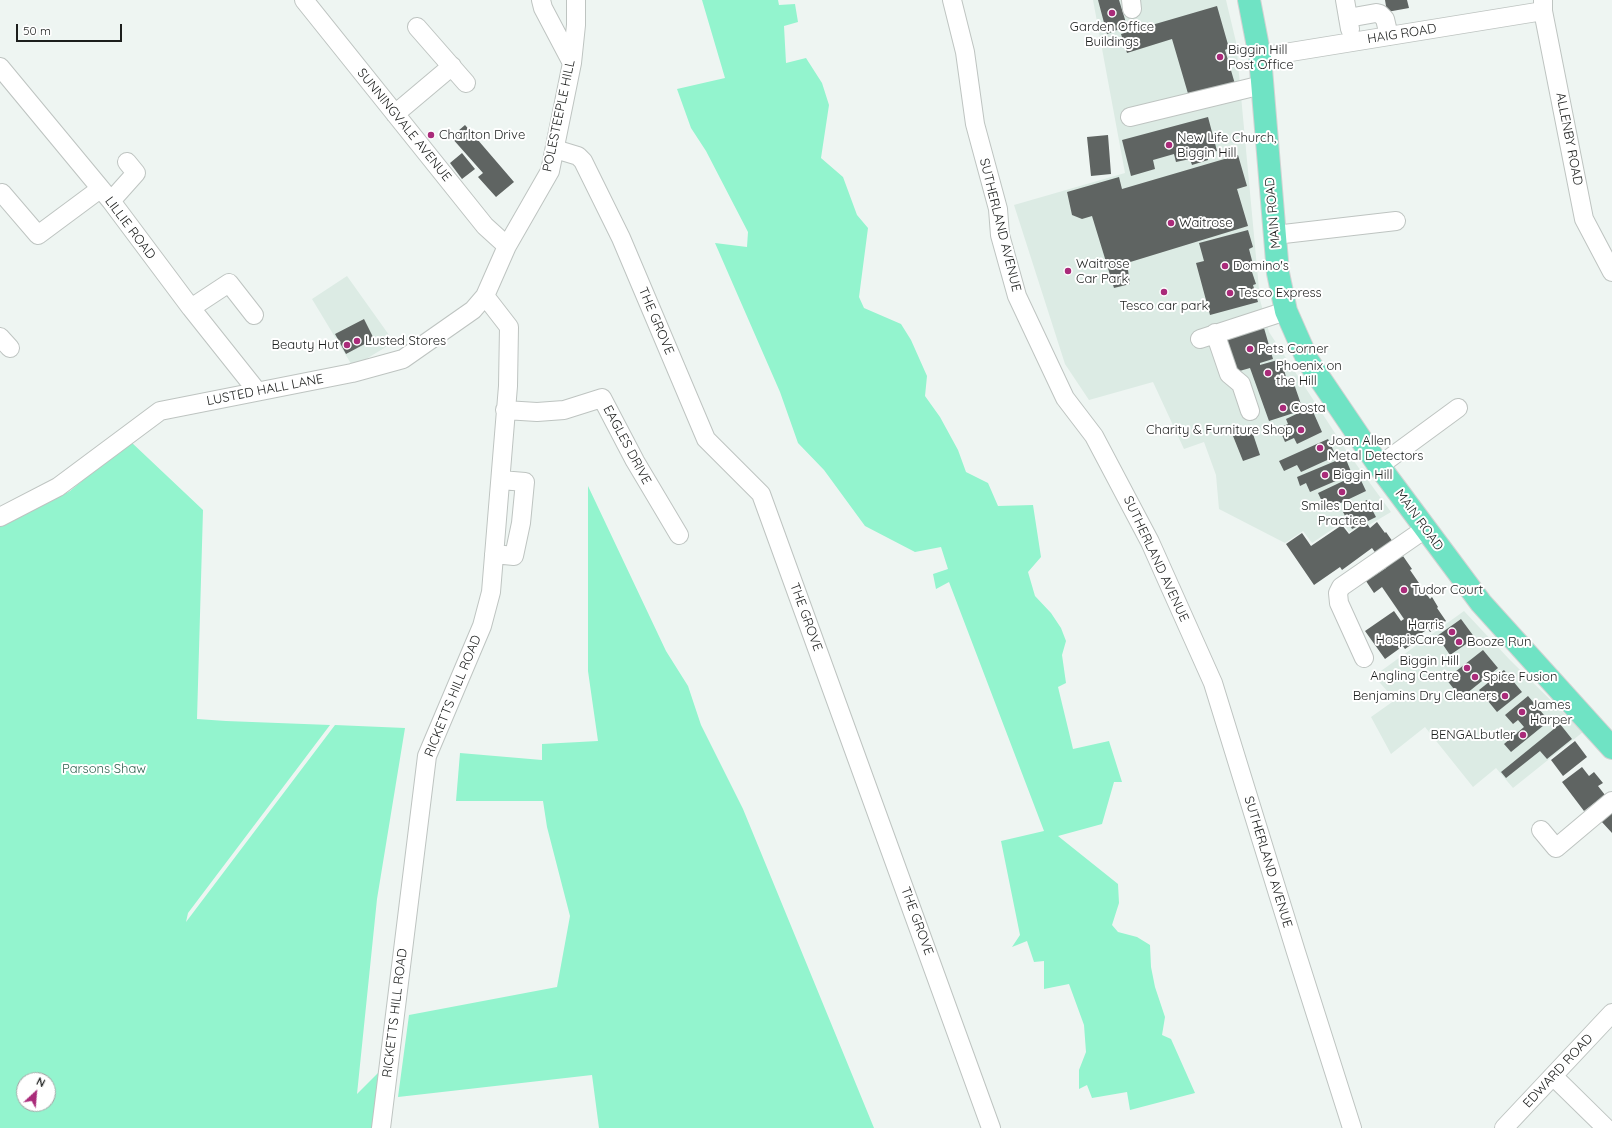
<!DOCTYPE html>
<html>
<head>
<meta charset="utf-8">
<style>
  body { margin:0 }
  #map { position:relative; width:1612px; height:1128px; overflow:hidden; background:#eef5f2; font-family:Quicksand,sans-serif }
  canvas { display:block }
  .north { position:absolute; left:16px; top:1072px; width:40px; height:40px; box-sizing:border-box; background:#fff; border:1px solid #a4a5a5; border-radius:50%; rotate:26deg; font-size:11px; font-weight:700; line-height:16px; text-align:center; color:#1c1e1d }
  .north::after { content:''; display:block; margin:auto; width:14px; height:18px; background:#aa2b7a; clip-path:polygon(50% 0,100% 100%,50% 72%,0 100%) }
  .scale { position:absolute; left:16px; top:24px; width:106px; height:18px; box-sizing:border-box; border:2px solid #1c1e1d; border-top:0; padding-left:5px; font-size:12px; line-height:14px; white-space:nowrap; color:#1c1e1d; -webkit-text-stroke:3px #fff; paint-order:stroke }
</style>
</head>
<body>
<div id="map">
<canvas width="1612" height="1128"></canvas>
<div class="north">N</div>
<div class="scale">50 m</div>
</div>
<script>
const ctx = document.querySelector('canvas').getContext('2d');
ctx.lineJoin = 'round';
function fillPath(path, color) { ctx.fillStyle = color; ctx.fill(path, 'evenodd'); }
const toPath = rows => new Path2D(rows.map(r => 'M' + r).join(''));
function stroke(path, color, width, dash) { ctx.strokeStyle = color; ctx.lineWidth = width; ctx.lineCap = dash ? 'butt' : 'round'; ctx.setLineDash(dash || []); ctx.stroke(path); }
function label(font, color, halo, rows, align = 'center') {
  ctx.font = font + ' Quicksand,sans-serif'; ctx.lineWidth = 4; ctx.setLineDash([]); ctx.textBaseline = 'middle'; ctx.strokeStyle = halo; ctx.fillStyle = color; for (const [text, x, y, turn = 0] of rows) {
    ctx.save(); ctx.translate(x, y); ctx.rotate((+turn || 0) * Math.PI / 180); ctx.textAlign = isNaN(turn) ? turn : align; if (halo) ctx.strokeText(text, 0, 0); ctx.fillText(text, 0, 0); ctx.restore();
  }
}
fillPath(toPath([
  [1093,0,1226,0,1236,42,1260,300,1269,332,1348,453,1391,512,1369,525,1366,522,1349,532,1343,522,1312,543,1303,531,1285,543,1219,509,1216,475,1204,442,1184,449,1153,382,1089,400,1065,364,1014,205,1125,173],
  [347,276,394,342,353,367,312,299],
  [1464,611,1510,660,1583,732,1513,788,1496,768,1473,787,1425,727,1391,754,1371,717,1395,700,1374,676]
]), '#dcebe4');
fillPath(toPath([
  [702,0,778,0,779,5,795,4,798,22,784,26,786,63,806,58,822,83,829,105,821,158,843,177,857,215,868,228,859,297,864,308,901,324,911,340,927,376,925,396,940,417,958,450,966,472,988,483,998,506,1033,505,1041,557,1028,572,1035,596,1051,613,1061,628,1066,641,1062,655,1066,683,1058,687,1073,749,1109,741,1122,782,1114,782,1102,824,1058,836,1118,884,1119,903,1112,925,1118,932,1137,937,1150,945,1151,967,1155,987,1165,1017,1162,1035,1171,1039,1195,1093,1130,1110,1127,1092,1092,1098,1087,1085,1079,1089,1079,1070,1086,1052,1084,1025,1069,984,1044,989,1044,961,1034,962,1027,941,1012,947,1020,935,1001,841,1044,831,949,582,936,589,933,574,948,569,941,547,915,552,865,526,824,470,798,443,780,392,715,243,747,247,748,232,706,151,691,128,677,89,725,78],
  [130,441,203,510,197,719,226,721,330,725,188,913,186,922,335,725,405,728,377,899,357,1094,378,1073,380,1128,0,1128,0,523,28,513,70,491],
  [24,1080,48,1080,48,1104,24,1104],
  [588,486,666,651,688,686,701,725,743,809,874,1128,599,1128,592,1075,398,1097,409,1015,557,987,570,916,547,827,543,801,456,801,460,753,542,760,542,744,598,741,588,671]
]), '#93f4ce');
fillPath(toPath([
  [1098,0,1119,0,1127,26,1107,34],
  [1385,0,1407,0,1409,8,1387,12],
  [1217,6,1229,48,1225,50,1235,84,1189,97,1172,39,1127,53,1121,34],
  [1208,117,1217,151,1207,154,1208,160,1192,165,1190,159,1176,162,1174,154,1153,160,1155,169,1131,176,1122,140],
  [465,125,514,182,496,197,478,177,483,173,451,137],
  [1108,135,1111,174,1091,176,1087,137],
  [462,153,475,169,462,179,450,163],
  [1238,155,1247,186,1237,189,1248,226,1127,263,1130,284,1114,288,1092,216,1082,219,1072,215,1067,192,1119,177,1122,189],
  [1248,230,1253,247,1249,249,1254,268,1251,269,1256,284,1253,285,1258,302,1210,315,1196,263,1204,261,1199,243],
  [364,319,374,339,346,354,335,334],
  [1264,328,1273,359,1260,363,1260,365,1281,359,1286,377,1275,381,1276,386,1293,381,1303,410,1269,421,1250,368,1236,372,1226,340],
  [1311,407,1322,432,1297,444,1294,438,1285,442,1279,428,1288,424,1286,419],
  [1251,428,1260,455,1243,461,1233,436],
  [1328,439,1336,456,1301,472,1297,465,1284,471,1279,461],
  [1345,457,1352,474,1310,492,1306,483,1300,486,1297,477],
  [1358,474,1366,491,1326,510,1318,493],
  [1367,500,1376,517,1352,529,1343,512],
  [1366,522,1370,528,1377,522,1385,533,1386,532,1395,545,1394,546,1402,557,1403,556,1412,569,1410,570,1430,599,1432,597,1438,607,1437,608,1446,621,1430,632,1428,629,1416,637,1418,640,1405,649,1403,646,1385,659,1365,631,1394,611,1401,621,1404,619,1382,587,1374,593,1366,581,1386,568,1372,548,1342,570,1340,567,1314,585,1286,544,1302,533,1311,546,1342,525,1349,534],
  [1461,619,1475,638,1450,655,1437,636],
  [1483,650,1498,668,1461,698,1446,679],
  [1504,670,1522,692,1497,712,1479,690],
  [1528,696,1549,721,1511,752,1504,744,1524,727,1518,720,1513,724,1505,715],
  [1560,724,1572,739,1547,759,1540,751,1506,778,1501,772],
  [1575,741,1587,757,1563,776,1551,760],
  [1582,767,1589,776,1594,772,1603,783,1598,786,1605,795,1584,811,1562,782],
  [1612,811,1612,833,1601,821]
]), '#5f6462');
const minor = toPath([
  [304,0,485,226,507,246],
  [541,0,543,8,572,63],
  [952,0,965,52,975,124,998,209,1000,235,1017,296,1065,398,1094,436,1150,542,1213,683,1296,952,1352,1128],
  [1131,0,1132,9],
  [1345,0,1350,29],
  [1543,0,1543,11,1584,219,1612,272],
  [1348,18,1376,13,1380,14,1385,19,1389,36],
  [417,27,466,83],
  [1260,57,1543,11],
  [0,67,111,201,191,308,257,391],
  [395,114,452,66],
  [1130,117,1262,85],
  [555,149,578,156,583,161,621,238,706,439,761,494,991,1128],
  [2,193,38,235,100,189],
  [111,201,136,173,127,162],
  [1275,235,1396,221],
  [191,308,229,283,254,315],
  [1215,333,1229,374,1241,384,1250,411],
  [0,337,10,348],
  [1200,339,1286,311],
  [505,410,537,412,564,410,602,398,635,461,679,535],
  [1379,466,1458,408],
  [0,517,58,487,160,411,352,373,403,359,473,310,485,296,507,246,550,171,572,63,576,25,576,0],
  [494,554,514,556,521,523,525,482,501,480],
  [1364,658,1339,603,1338,593,1341,587,1425,529],
  [1541,830,1556,848,1612,801],
  [1553,1076,1606,1128],
  [381,1128,427,756,482,626,491,592,508,386,509,327,485,296],
  [1504,1128,1612,1013]
]);
const major = toPath([
  [1249,0,1260,57,1278,273,1286,311,1308,361,1379,466,1481,603,1612,748]
]);
stroke(minor, '#bec4c1', 20);
stroke(major, '#d2d2d2', 24);
stroke(minor, '#fff', 18);
stroke(major, '#6fe3c4', 22);
for (const [x, y, r, color] of [
  [1112,13,4,"#aa2b7a"],
  [1220,57,4,"#aa2b7a"],
  [431,135,4,"#aa2b7a"],
  [1169,145,4,"#aa2b7a"],
  [1171,223,4,"#aa2b7a"],
  [1225,266,4,"#aa2b7a"],
  [1068,271,4,"#aa2b7a"],
  [1164,292,4,"#aa2b7a"],
  [1230,293,4,"#aa2b7a"],
  [357,341,4,"#aa2b7a"],
  [347,345,4,"#aa2b7a"],
  [1250,349,4,"#aa2b7a"],
  [1268,373,4,"#aa2b7a"],
  [1283,408,4,"#aa2b7a"],
  [1301,430,4,"#aa2b7a"],
  [1320,448,4,"#aa2b7a"],
  [1325,475,4,"#aa2b7a"],
  [1342,492,4,"#aa2b7a"],
  [1404,590,4,"#aa2b7a"],
  [1452,632,4,"#aa2b7a"],
  [1459,642,4,"#aa2b7a"],
  [1467,668,4,"#aa2b7a"],
  [1475,677,4,"#aa2b7a"],
  [1505,696,4,"#aa2b7a"],
  [1522,712,4,"#aa2b7a"],
  [1523,735,4,"#aa2b7a"]
]) { const dot = new Path2D(); dot.arc(x, y, r, 0, 2 * Math.PI); ctx.fillStyle = color; ctx.fill(dot); stroke(dot, '#fff', 1.5); }
label('13px', '#1c1e1d', '#fff', [
  ["Garden Office",1112,27,"center"],
  ["Buildings",1112,42,"center"],
  ["Biggin Hill",1228,50],
  ["Post Office",1228,65],
  ["Charlton Drive",439,135],
  ["New Life Church,",1177,138],
  ["Biggin Hill",1177,153],
  ["Waitrose",1179,223],
  ["Waitrose",1076,264],
  ["Car Park",1076,279],
  ["Domino's",1233,266],
  ["Tesco Express",1238,293],
  ["Tesco car park",1164,306,"center"],
  ["Lusted Stores",365,341],
  ["Beauty Hut",339,345,"right"],
  ["Pets Corner",1258,349],
  ["Phoenix on",1276,366],
  ["the Hill",1276,381],
  ["Costa",1291,408],
  ["Charity & Furniture Shop",1293,430,"right"],
  ["Joan Allen",1328,441],
  ["Metal Detectors",1328,456],
  ["Biggin Hill",1333,475],
  ["Smiles Dental",1342,506,"center"],
  ["Practice",1342,521,"center"],
  ["Tudor Court",1412,590],
  ["Harris",1444,625,"right"],
  ["HospisCare",1444,640,"right"],
  ["Booze Run",1467,642],
  ["Biggin Hill",1459,661,"right"],
  ["Angling Centre",1459,676,"right"],
  ["Spice Fusion",1483,677],
  ["Benjamins Dry Cleaners",1497,696,"right"],
  ["James",1530,705],
  ["Harper",1530,720],
  ["BENGALbutler",1515,735,"right"]
], 'left');
label('13px', '#1c1e1d', '#fff', [
  ["HAIG ROAD",1402,34,-9],
  ["POLESTEEPLE HILL",559,116,-78],
  ["SUNNINGVALE AVENUE",404,125,51],
  ["ALLENBY ROAD",1569,139,79],
  ["MAIN ROAD",1273,213,-95],
  ["SUTHERLAND AVENUE",1000,225,76],
  ["LILLIE ROAD",130,228,53],
  ["THE GROVE",656,321,67],
  ["LUSTED HALL LANE",265,390,-11],
  ["EAGLES DRIVE",627,445,62],
  ["MAIN ROAD",1419,520,54],
  ["SUTHERLAND AVENUE",1156,559,65],
  ["THE GROVE",806,617,70],
  ["RICKETTS HILL ROAD",453,696,-68],
  ["SUTHERLAND AVENUE",1268,862,73],
  ["THE GROVE",917,921,70],
  ["RICKETTS HILL ROAD",395,1013,-83],
  ["EDWARD ROAD",1558,1071,-47]
]);
label('13px', '#30624f', '#fff', [
  ["Parsons Shaw",104,769]
]);
</script>
</body>
</html>
